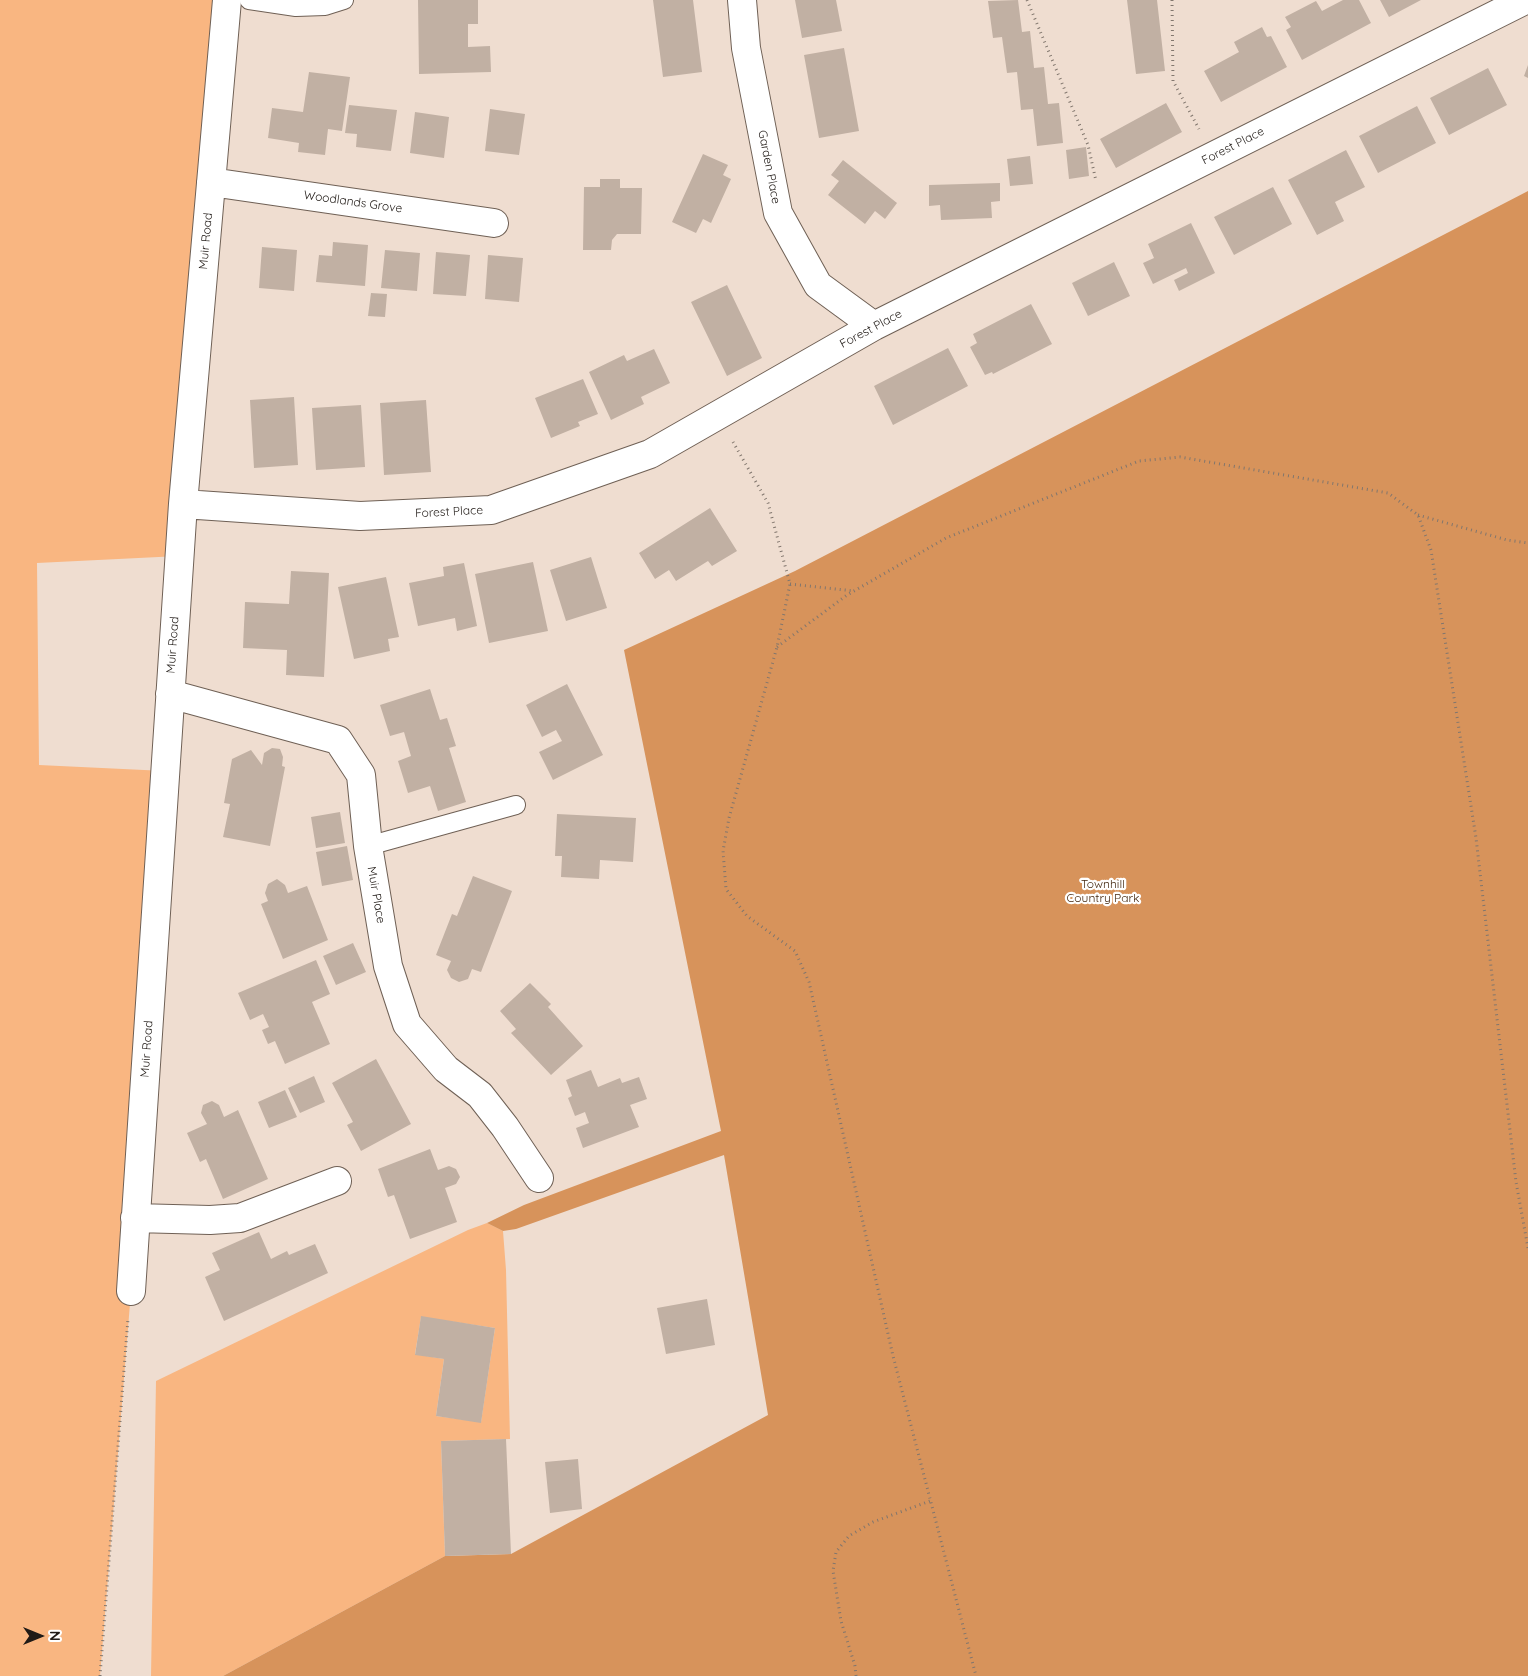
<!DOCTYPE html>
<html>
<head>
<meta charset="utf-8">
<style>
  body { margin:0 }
  #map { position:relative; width:1528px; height:1676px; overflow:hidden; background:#efddd0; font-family:Quicksand,sans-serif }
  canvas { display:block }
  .north { position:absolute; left:15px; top:1611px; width:50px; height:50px; -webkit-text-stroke:4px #fff; paint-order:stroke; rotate:90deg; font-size:14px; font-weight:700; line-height:20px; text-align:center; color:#201a16 }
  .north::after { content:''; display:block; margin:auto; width:18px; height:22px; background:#201a16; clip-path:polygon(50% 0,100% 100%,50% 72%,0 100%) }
</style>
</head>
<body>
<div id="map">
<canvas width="1528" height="1676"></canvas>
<div class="north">N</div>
</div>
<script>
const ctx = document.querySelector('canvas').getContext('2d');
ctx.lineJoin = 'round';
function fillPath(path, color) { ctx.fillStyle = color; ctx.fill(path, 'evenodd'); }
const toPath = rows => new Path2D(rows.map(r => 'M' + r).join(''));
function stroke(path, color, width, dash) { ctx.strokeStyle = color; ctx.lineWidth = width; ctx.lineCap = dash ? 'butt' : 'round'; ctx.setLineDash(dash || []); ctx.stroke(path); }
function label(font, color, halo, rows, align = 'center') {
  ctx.font = font + ' Quicksand,sans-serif'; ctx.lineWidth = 4.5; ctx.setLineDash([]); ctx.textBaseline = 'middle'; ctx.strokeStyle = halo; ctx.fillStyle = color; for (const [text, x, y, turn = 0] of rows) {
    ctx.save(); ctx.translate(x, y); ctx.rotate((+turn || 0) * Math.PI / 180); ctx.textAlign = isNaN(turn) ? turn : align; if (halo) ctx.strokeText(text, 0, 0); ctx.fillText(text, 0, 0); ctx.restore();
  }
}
fillPath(toPath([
  [0,0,213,0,179,556,37,563,39,765,165,771,131,1291,100,1676,0,1676],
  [487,1223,503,1231,506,1270,510,1439,441,1441,445,1556,223,1676,151,1676,156,1381,468,1230],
  [421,1317,495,1328,481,1422,436,1416,444,1359,415,1354]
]), '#f9b681');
fillPath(toPath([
  [1528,191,1528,1676,223,1676,445,1556,511,1554,768,1415,724,1155,516,1229,503,1231,487,1223,524,1205,721,1131,624,650,795,571]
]), '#d7935b');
fillPath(toPath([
  [418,0,478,0,478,24,468,24,468,47,490,46,491,72,419,74],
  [653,0,693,0,702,72,663,77],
  [795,0,836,0,842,31,802,38],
  [1018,0,1022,32,1030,31,1034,68,1044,67,1048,104,1059,103,1063,143,1037,146,1033,109,1021,110,1017,72,1007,73,1002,37,993,38,988,1],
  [1127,0,1157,0,1165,71,1136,74],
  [1343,0,1359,0,1371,23,1302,60,1286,30,1291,27,1285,17,1316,1,1322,11],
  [1380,0,1421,0,1389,17],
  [1262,27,1267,37,1271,36,1287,67,1221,102,1204,71,1239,52,1234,42],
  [844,48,859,131,819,138,804,55],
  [1528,65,1528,78,1524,76],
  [1488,68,1507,105,1449,135,1430,98],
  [309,72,350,77,342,131,328,129,325,155,298,152,299,143,268,138,272,108,303,112],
  [1166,103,1182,132,1116,168,1100,139],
  [349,105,397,110,391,151,356,147,357,134,345,133],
  [1417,106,1436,143,1378,173,1359,136],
  [490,109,525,114,519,155,485,151],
  [415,112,449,117,444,158,410,153],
  [1086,147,1089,176,1069,179,1066,150],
  [1346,150,1365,187,1335,202,1344,221,1317,235,1288,180],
  [703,154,728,165,723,175,731,179,711,223,703,219,696,233,672,222],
  [1030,156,1033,184,1010,186,1007,159],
  [843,160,897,203,885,219,875,211,865,224,828,195,839,181,831,175],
  [600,179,620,179,620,188,642,188,641,234,617,234,612,240,611,250,583,250,584,187,600,187],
  [1000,183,1000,201,991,202,992,218,941,220,940,205,929,206,929,185],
  [1273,187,1292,224,1234,255,1214,217],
  [1191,223,1215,273,1179,291,1174,280,1188,273,1186,268,1153,284,1143,263,1154,258,1148,244],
  [333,242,368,245,365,286,316,282,319,255,332,256],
  [262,247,297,250,294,291,259,288],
  [385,250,420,253,417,291,381,288],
  [436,252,470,255,466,296,433,294],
  [488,255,523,258,519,302,485,299],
  [1114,262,1130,296,1088,316,1072,283],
  [727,285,762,358,727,376,691,302],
  [371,293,387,294,385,317,368,316],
  [1031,304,1052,344,993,374,992,372,985,375,970,347,977,343,973,334],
  [948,348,968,386,893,425,874,386],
  [654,349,670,383,641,397,644,404,611,420,589,372,624,355,627,361],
  [583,379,598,414,578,422,580,426,551,438,535,398],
  [294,397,298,465,254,468,250,400],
  [426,400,431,472,384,475,380,403],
  [361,405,365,467,316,470,312,408],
  [710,508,737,551,712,566,708,561,676,581,669,570,655,579,639,553],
  [591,557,607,608,566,621,550,570],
  [533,562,548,631,489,643,475,574],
  [464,563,477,626,457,631,455,618,418,626,409,583,444,576,443,567],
  [291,571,329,573,324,677,286,675,287,650,243,648,245,602,289,604],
  [386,577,399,637,388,639,390,651,354,659,338,587],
  [567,684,603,755,553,780,539,752,562,741,556,730,542,737,526,705],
  [430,689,440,720,447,718,456,746,449,748,466,802,438,811,430,786,408,793,398,761,411,756,404,732,390,736,380,705],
  [272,748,280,749,283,757,282,766,285,767,270,846,223,837,230,804,224,803,232,759,251,750,262,765,264,753],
  [340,812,345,843,316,848,311,817],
  [557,814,636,818,633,862,600,860,599,879,561,877,562,856,555,856],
  [347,846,353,880,322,886,316,852],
  [473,876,512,891,481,972,472,969,468,979,459,982,451,978,447,970,451,961,436,955,452,914,457,916],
  [277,879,285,885,288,893,307,886,328,940,283,959,261,904,268,901,265,893,268,884],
  [353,943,366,972,336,985,323,956],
  [316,960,330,994,312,1002,330,1044,285,1064,275,1041,268,1044,262,1030,269,1027,263,1014,250,1020,238,993],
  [530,983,551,1004,548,1007,583,1046,551,1075,511,1033,516,1029,500,1011],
  [376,1059,411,1124,361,1151,347,1125,353,1122,332,1083],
  [591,1070,598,1087,620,1078,622,1083,639,1077,647,1099,630,1105,639,1127,583,1148,576,1128,589,1123,585,1112,575,1116,568,1098,572,1096,566,1080],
  [314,1076,325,1102,300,1113,288,1088],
  [285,1090,297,1117,269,1128,258,1102],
  [212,1101,219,1105,224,1117,238,1110,268,1179,223,1199,206,1159,200,1162,187,1133,207,1124,201,1113,203,1105],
  [430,1149,438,1170,449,1166,456,1169,460,1177,456,1184,445,1188,457,1222,410,1239,394,1195,388,1197,378,1169],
  [259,1232,271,1259,287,1251,289,1255,315,1244,328,1273,224,1321,205,1277,220,1270,212,1253],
  [707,1299,715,1345,666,1354,657,1308],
  [421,1316,495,1328,481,1423,436,1416,444,1359,415,1355],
  [506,1439,511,1554,445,1556,441,1441],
  [578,1459,582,1509,550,1513,545,1462]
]), '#c1b0a3');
const lane = toPath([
  [249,0,296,7,325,6,344,0],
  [368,846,516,805]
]);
const street = toPath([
  [742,0,746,48,778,213,818,285,874,326],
  [211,182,494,223],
  [183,504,360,516,491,510,650,454,874,326,1525,0],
  [170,694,338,740,361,775,368,846,388,966,407,1024,446,1069,480,1095,505,1127,539,1178],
  [135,1218,210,1220,240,1218,337,1181],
  [131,1291,183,504,227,0]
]);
stroke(lane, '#6f6055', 20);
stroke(street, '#6f6055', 30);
stroke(toPath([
  [1027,0,1088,145,1096,181],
  [1172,0,1173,81,1199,129],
  [733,442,768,503,790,584,777,647,729,818,723,851,726,889,747,916,795,951,809,982,893,1356,976,1676],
  [1418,515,1507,540,1528,543],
  [790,584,854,591],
  [777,647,847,595,946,538,1139,461,1180,457,1388,493,1418,515,1431,550,1476,838,1516,1182,1528,1248],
  [100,1676,128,1319],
  [856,1676,855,1666,841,1621,833,1571,836,1552,849,1536,873,1522,930,1501]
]), '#81766d', 3, [1, 4]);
stroke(lane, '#fff', 18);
stroke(street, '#fff', 28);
label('12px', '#201a16', '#fff', [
  ["Forest Place",1233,146,-27],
  ["Garden Place",769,167,79],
  ["Woodlands Grove",353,202,8],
  ["Muir Road",206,241,-85],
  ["Forest Place",871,329,-28],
  ["Forest Place",449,512,-3],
  ["Muir Road",173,645,-86],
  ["Muir Place",376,895,80],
  ["Muir Road",147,1049,-86]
]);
label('12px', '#452911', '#fff', [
  ["Townhill",1103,884],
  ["Country Park",1103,898]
]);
</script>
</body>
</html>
